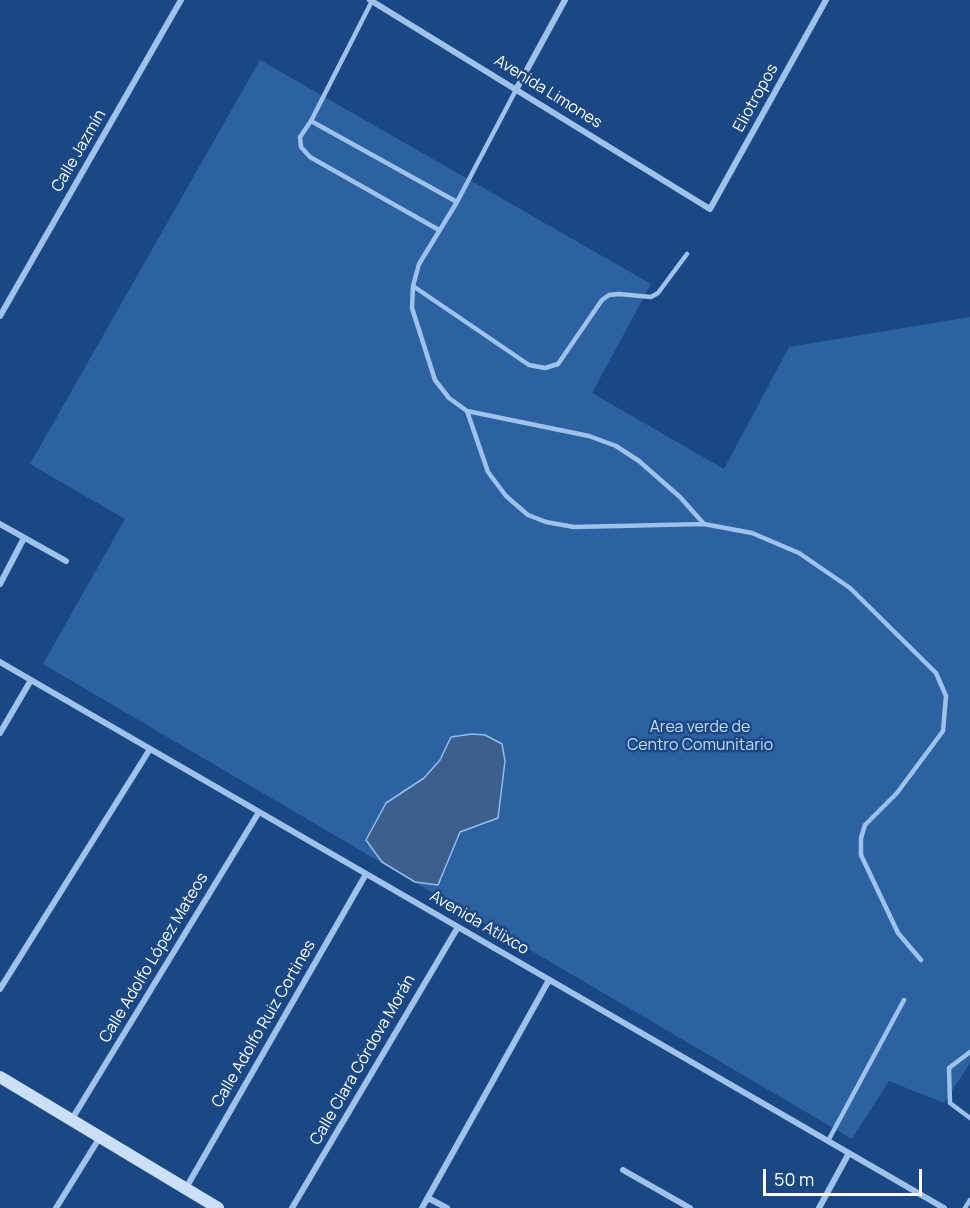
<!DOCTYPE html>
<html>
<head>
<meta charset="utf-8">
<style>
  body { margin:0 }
  #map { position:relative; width:970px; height:1208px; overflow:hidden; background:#1a4884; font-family:Manrope,sans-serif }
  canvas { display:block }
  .scale { position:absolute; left:763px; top:1169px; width:159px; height:27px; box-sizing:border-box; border:3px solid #fff; border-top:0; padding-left:8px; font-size:18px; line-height:21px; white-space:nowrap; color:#fff; -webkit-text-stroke:4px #1a4884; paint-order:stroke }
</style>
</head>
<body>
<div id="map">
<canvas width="970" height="1208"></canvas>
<div class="scale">50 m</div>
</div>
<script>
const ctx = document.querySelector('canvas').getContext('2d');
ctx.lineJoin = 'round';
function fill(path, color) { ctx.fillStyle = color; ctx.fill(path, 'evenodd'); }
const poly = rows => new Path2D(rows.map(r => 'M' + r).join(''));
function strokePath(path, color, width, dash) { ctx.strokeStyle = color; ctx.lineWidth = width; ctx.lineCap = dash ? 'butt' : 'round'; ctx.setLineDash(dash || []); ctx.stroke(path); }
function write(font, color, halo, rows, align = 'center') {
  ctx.font = font + ' Manrope,sans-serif'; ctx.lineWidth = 5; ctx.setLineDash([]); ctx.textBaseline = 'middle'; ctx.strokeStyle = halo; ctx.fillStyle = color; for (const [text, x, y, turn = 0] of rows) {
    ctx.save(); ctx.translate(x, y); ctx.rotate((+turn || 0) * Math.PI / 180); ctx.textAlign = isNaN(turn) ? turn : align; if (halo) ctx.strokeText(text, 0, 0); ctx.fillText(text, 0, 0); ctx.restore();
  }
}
const green = poly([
  [260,60,651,284,592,393,724,469,789,347,970,317,970,1063,944,1103,889,1081,852,1139,43,664,125,519,30,464]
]);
const water = poly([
  [472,734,485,735,502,744,505,761,498,818,460,832,438,885,415,882,382,862,366,840,386,803,424,778,440,760,451,737,472,734]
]);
const lane = poly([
  [372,1,311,121,457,202],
  [517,88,457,202,419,264,413,286,412,308,435,380,449,398,467,411,589,436,616,446,639,461,680,497,704,524,752,533,799,553,850,588,936,673,946,696,943,731,897,793,865,825,861,838,861,855,898,933,921,960],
  [311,121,300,137,301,147,310,157,439,230],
  [413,286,529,365,545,368,558,364,602,300,609,295,619,294,651,297,658,293,687,254],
  [467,411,488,472,506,496,528,515,546,522,574,527,704,524],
  [970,1052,949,1068,950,1103,970,1118],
  [828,1141,904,1000],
  [965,1208,970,1200]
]);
const street = poly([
  [370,0,710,209,826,0],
  [517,88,565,0],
  [0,316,181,0],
  [0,524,66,561],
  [0,584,24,538],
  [0,662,944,1208],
  [0,733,31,680],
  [0,989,150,749],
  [72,1119,259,812],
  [623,1170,690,1208],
  [186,1188,366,874],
  [428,1198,447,1208],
  [56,1208,100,1137],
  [292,1208,458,927],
  [422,1208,549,980],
  [819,1208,849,1153]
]);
const secondary = poly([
  [0,1077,218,1208]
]);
const streetNames = [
  ["Avenida Limones",548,92,32],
  ["Eliotropos",756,98,-61],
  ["Calle Jazmín",79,151,-60],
  ["Avenida Atlixco",479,923,30],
  ["Calle Adolfo López Mateos",154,958,-59],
  ["Calle Adolfo Ruiz Cortines",264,1024,-60],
  ["Calle Clara Córdova Morán",363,1060,-60]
];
const parkNames = [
  ["Area verde de",700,728],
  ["Centro Comunitario",700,746]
];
fill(green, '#2d62a2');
fill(water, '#3c5f8b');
strokePath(water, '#92bdee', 1.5);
strokePath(lane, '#9fc2eb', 4.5);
strokePath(street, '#9fc2eb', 6);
strokePath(secondary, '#cbdff8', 12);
write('16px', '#fff', '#1a4884', streetNames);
write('16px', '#c4dcf8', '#1a4884', parkNames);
</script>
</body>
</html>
